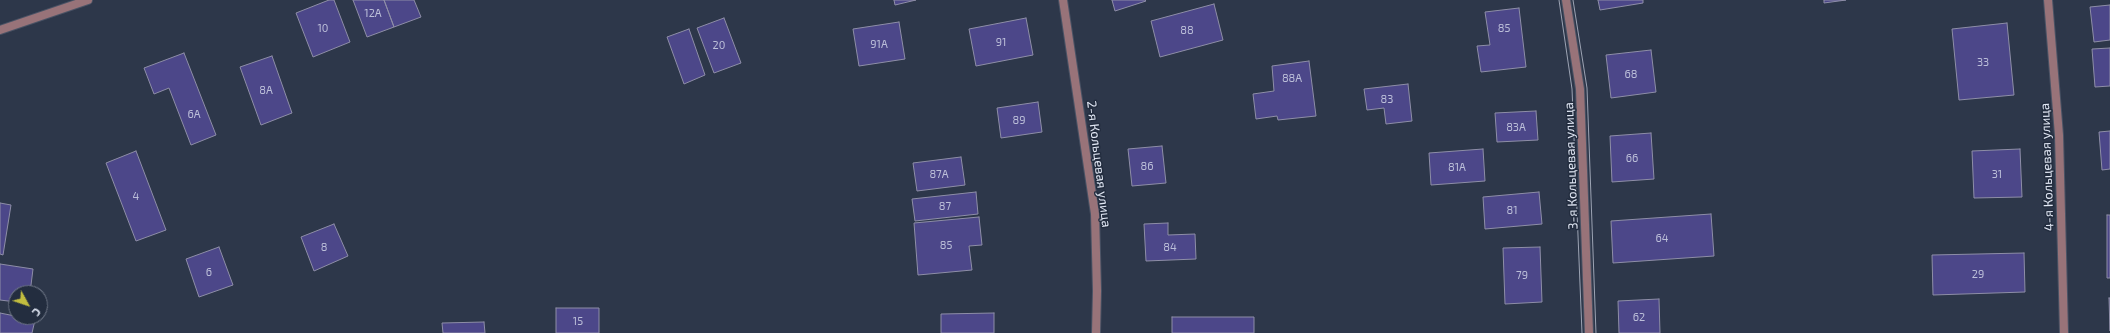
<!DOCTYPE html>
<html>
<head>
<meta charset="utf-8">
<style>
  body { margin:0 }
  #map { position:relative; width:2110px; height:333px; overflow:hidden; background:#2d374a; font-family:"Exo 2",sans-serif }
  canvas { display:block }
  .north { position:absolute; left:8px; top:285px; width:40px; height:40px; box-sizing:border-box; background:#232d3f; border:1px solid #6f7787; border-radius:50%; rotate:130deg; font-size:11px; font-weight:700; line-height:16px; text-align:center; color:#e1e7f4 }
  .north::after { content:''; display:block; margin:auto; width:14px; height:18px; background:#c2bd3f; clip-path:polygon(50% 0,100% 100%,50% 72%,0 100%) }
</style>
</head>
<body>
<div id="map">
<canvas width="2110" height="333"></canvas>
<div class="north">С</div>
</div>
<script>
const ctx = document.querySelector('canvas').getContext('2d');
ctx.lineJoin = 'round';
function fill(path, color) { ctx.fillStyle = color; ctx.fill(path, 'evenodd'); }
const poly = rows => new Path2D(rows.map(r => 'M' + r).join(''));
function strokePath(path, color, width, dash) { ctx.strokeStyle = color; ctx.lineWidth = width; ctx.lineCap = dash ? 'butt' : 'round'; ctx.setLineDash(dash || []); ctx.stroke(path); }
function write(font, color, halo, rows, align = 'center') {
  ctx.font = font + ' "Exo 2",sans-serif'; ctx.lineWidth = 3; ctx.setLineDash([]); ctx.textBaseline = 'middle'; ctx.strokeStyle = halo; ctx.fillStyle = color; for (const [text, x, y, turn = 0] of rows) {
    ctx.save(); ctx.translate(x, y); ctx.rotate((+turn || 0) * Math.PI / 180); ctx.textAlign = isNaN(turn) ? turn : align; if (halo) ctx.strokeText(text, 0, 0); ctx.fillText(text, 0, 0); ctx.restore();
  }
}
const building = poly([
  [329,0,334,0,350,42,313,57,296,13,329,0],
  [353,0,384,0,394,27,367,37,353,0],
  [384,0,414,0,421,17,394,27,384,0],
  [894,0,916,0,895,5,894,0],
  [1112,0,1145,0,1146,1,1115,11,1112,0],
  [1598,0,1643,0,1643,3,1600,10,1598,0],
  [1824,0,1846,0,1824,3,1824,0],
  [1214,4,1223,40,1160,57,1151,21,1214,4],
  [2110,5,2110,40,2094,42,2090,7,2110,5],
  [1519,8,1526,67,1481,72,1477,46,1490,45,1485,12,1519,8],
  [724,18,741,63,714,73,697,28,724,18],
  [1026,18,1033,55,976,66,969,29,1026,18],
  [899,22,905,59,859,66,853,29,899,22],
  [2007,23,2014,95,1959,100,1952,29,2007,23],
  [689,29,705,75,684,84,667,37,689,29],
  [2110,48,2110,86,2095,87,2092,49,2110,48],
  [1651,50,1656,92,1611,98,1606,55,1651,50],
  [184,53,216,135,191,145,169,88,154,94,144,68,184,53],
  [272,56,292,113,261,125,240,67,272,56],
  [1309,61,1316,116,1278,120,1277,116,1256,119,1253,94,1274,91,1272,66,1309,61],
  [1408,84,1412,121,1386,124,1384,108,1367,110,1364,89,1408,84],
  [1038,102,1042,132,1001,138,997,108,1038,102],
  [1536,111,1538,140,1497,142,1495,113,1536,111],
  [2110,131,2110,169,2102,170,2099,132,2110,131],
  [1651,133,1654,179,1612,182,1610,136,1651,133],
  [1162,146,1166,183,1132,186,1128,149,1162,146],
  [1483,149,1485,181,1431,185,1429,153,1483,149],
  [2020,149,2022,197,1974,198,1972,151,2020,149],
  [136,151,166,230,136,241,106,163,136,151],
  [961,157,965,185,917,191,913,163,961,157],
  [976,192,978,214,915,221,912,199,976,192],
  [1539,192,1542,224,1485,229,1483,197,1539,192],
  [0,203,11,205,3,255,0,254,0,203],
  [1711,214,1714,256,1613,263,1611,221,1711,214],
  [2107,215,2110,215,2110,278,2107,278,2107,215],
  [979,217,982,245,969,246,972,270,918,275,914,223,979,217],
  [1168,223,1168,235,1195,234,1196,259,1146,261,1144,224,1168,223],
  [334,224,348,256,314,271,301,237,334,224],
  [219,247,233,285,199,297,186,259,219,247],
  [1540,247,1542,302,1505,304,1503,248,1540,247],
  [2024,253,2025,292,1933,295,1932,255,2024,253],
  [0,264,33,269,30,293,16,293,16,302,0,300,0,264],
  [2109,298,2110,298,2110,331,2109,298],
  [1659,299,1660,333,1619,333,1618,301,1659,299],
  [556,308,599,308,599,333,556,333,556,308],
  [0,313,35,320,32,333,0,333,0,313],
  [994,313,994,333,941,333,941,314,994,313],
  [1172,317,1254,317,1254,333,1172,333,1172,317],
  [484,322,485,333,443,333,442,323,484,322]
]);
const street = poly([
  [1063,0,1095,214,1097,291,1096,333],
  [1566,0,1580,89,1589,333],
  [2048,0,2059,135,2064,333],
  [0,30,88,0]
]);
const tram = poly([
  [1559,0,1572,89,1582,333],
  [1573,0,1587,88,1596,333]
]);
const numberNames = [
  ["12А",373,13],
  ["10",323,28],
  ["85",1504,28],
  ["88",1187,30],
  ["91",1001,42],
  ["91А",879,44],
  ["20",719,45],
  ["33",1983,62],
  ["68",1631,74],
  ["88А",1292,78],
  ["8А",266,90],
  ["83",1387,99],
  ["6А",194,114],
  ["89",1019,120],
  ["83А",1516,127],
  ["66",1632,158],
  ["86",1147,166],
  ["81А",1457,167],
  ["87А",939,174],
  ["31",1997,174],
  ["4",136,196],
  ["87",945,206],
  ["81",1512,210],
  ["64",1662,238],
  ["85",946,245],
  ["8",324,247],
  ["84",1170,247],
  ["6",209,272],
  ["29",1978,274],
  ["79",1522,275],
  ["62",1639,317],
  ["15",578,321]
];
const streetNames = [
  ["2-я Кольцевая улица",1099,164,83],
  ["3-я Кольцевая улица",1571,166,-92],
  ["4-я Кольцевая улица",2047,167,-92]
];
fill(building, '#4c4789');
strokePath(building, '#8e8ea7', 1);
strokePath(street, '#4a5365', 10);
strokePath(street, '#987379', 8);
strokePath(tram, '#9da4b4', 1);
write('11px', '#bcbfd9', null, numberNames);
write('13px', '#e1e7f4', '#232d3f', streetNames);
</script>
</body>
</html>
